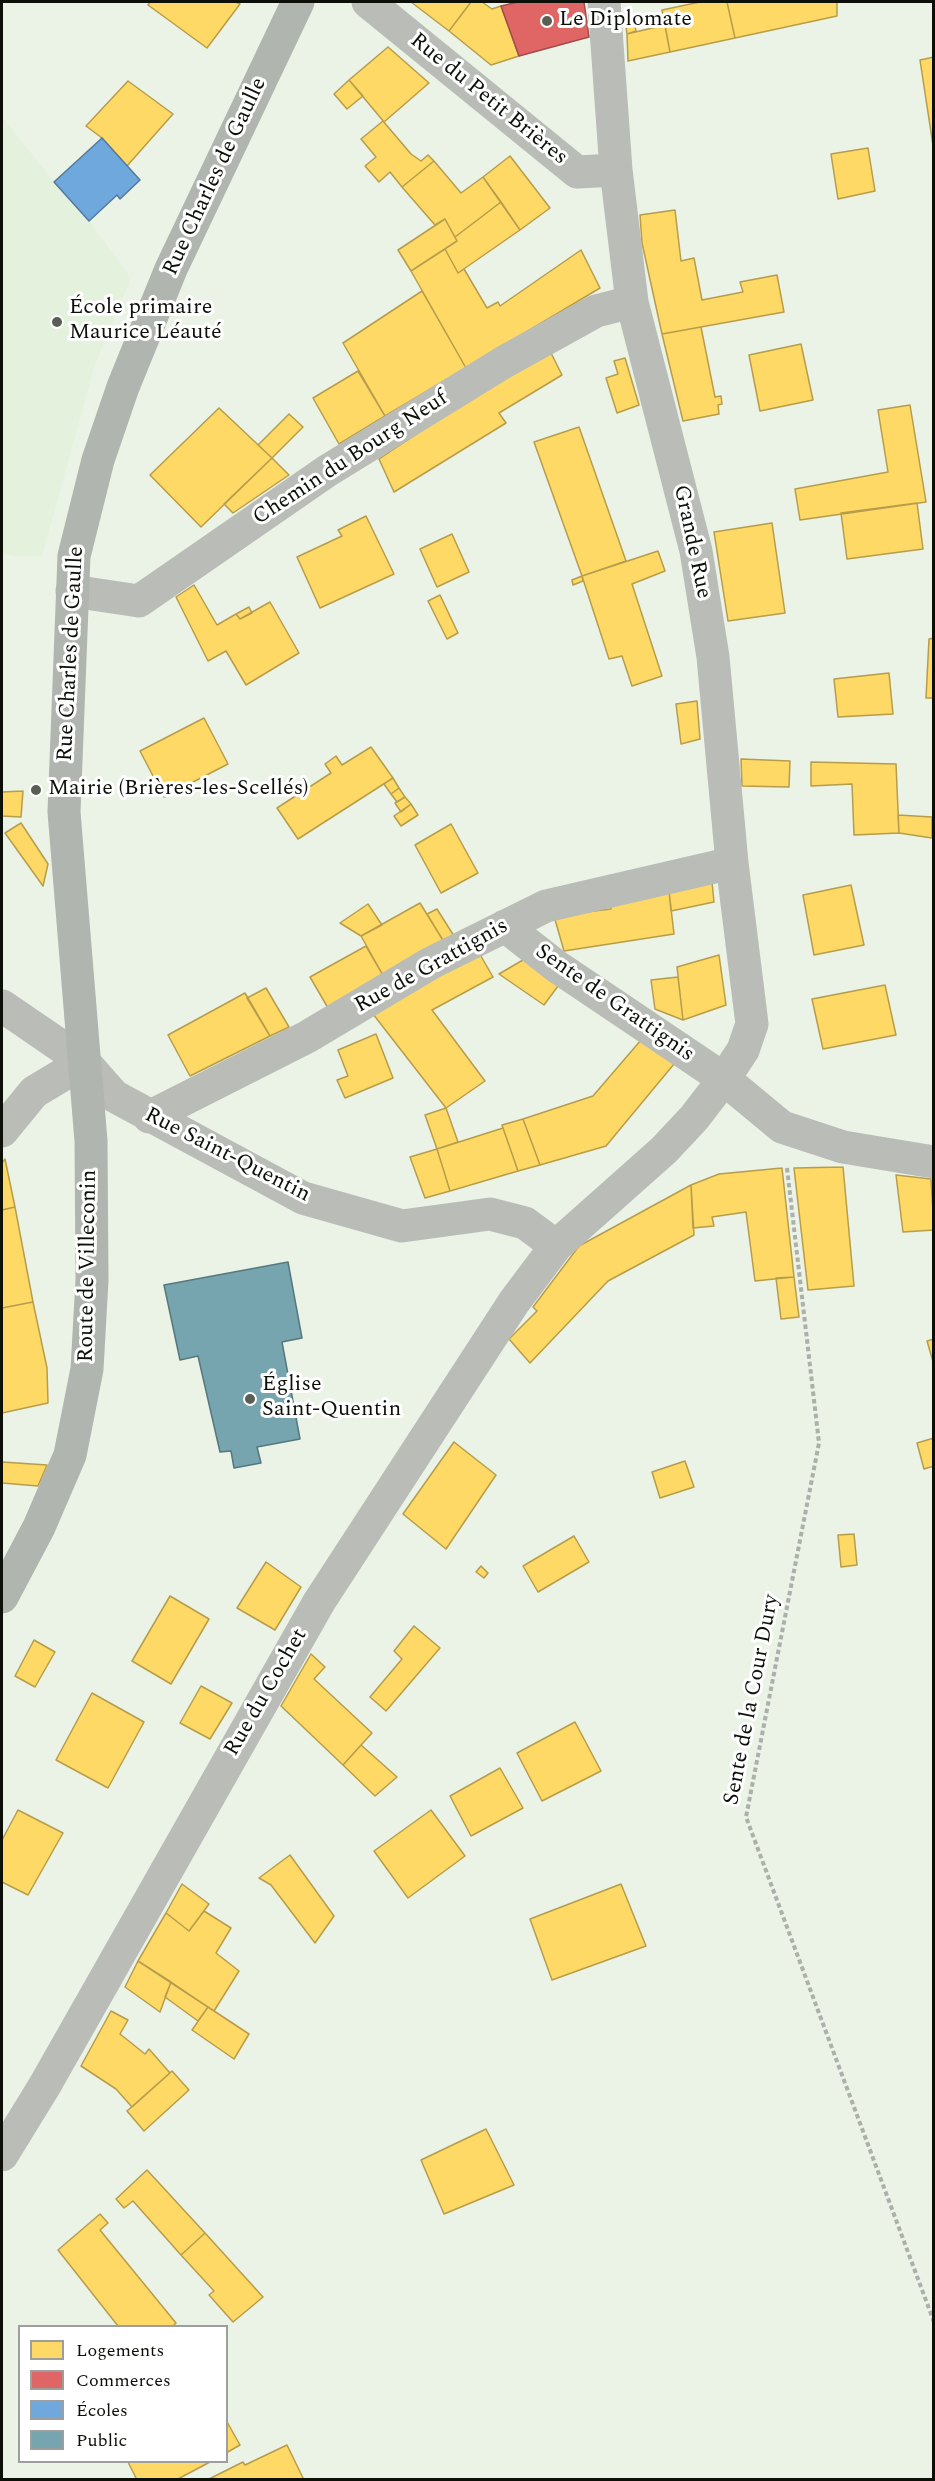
<!DOCTYPE html>
<html>
<head>
<meta charset="utf-8">
<style>
  body { margin:0 }
  #map { position:relative; width:935px; height:2481px; overflow:hidden; background:#ebf2e6; font-family:Spectral,serif }
  canvas { display:block }
  .frame { position:absolute; inset:0; border:3px solid #0c1009; pointer-events:none }
  .legend { position:absolute; left:18px; top:2325px; width:210px; height:138px; box-sizing:border-box; background:#fff; border:2px solid #9e9f9d; margin:0; padding:8px 10px; list-style:none; font-size:18px; color:#0c1009 }
  .legend li { display:flex; align-items:center; gap:12px; height:30px }
  .legend b { width:30px; border:2px solid #9e9f9d }
</style>
</head>
<body>
<div id="map">
<canvas width="935" height="2481"></canvas>
<div class="frame"></div>
<ul class="legend">
<li><b style="height:16px;background:#ffd966"></b>Logements</li>
<li><b style="height:16px;background:#e06666"></b>Commerces</li>
<li><b style="height:16px;background:#6fa8dc"></b>Écoles</li>
<li><b style="height:16px;background:#76a5af"></b>Public</li>
</ul>
</div>
<script>
const ctx = document.querySelector('canvas').getContext('2d');
ctx.lineJoin = 'round';
function fill(path, color) { ctx.fillStyle = color; ctx.fill(path, 'evenodd'); }
const poly = rows => new Path2D(rows.map(r => 'M' + r).join(''));
function strokePath(path, color, width, dash) { ctx.strokeStyle = color; ctx.lineWidth = width; ctx.lineCap = dash ? 'butt' : 'round'; ctx.setLineDash(dash || []); ctx.stroke(path); }
function write(font, color, halo, rows, align = 'center') {
  ctx.font = font + ' Spectral,serif'; ctx.lineWidth = 6; ctx.setLineDash([]); ctx.textBaseline = 'middle'; ctx.strokeStyle = halo; ctx.fillStyle = color; for (const [text, x, y, turn = 0] of rows) {
    ctx.save(); ctx.translate(x, y); ctx.rotate((+turn || 0) * Math.PI / 180); ctx.textAlign = isNaN(turn) ? turn : align; if (halo) ctx.strokeText(text, 0, 0); ctx.fillText(text, 0, 0); ctx.restore();
  }
}
const built = poly([
  [2,117,54,182,89,221,131,278,94,367,42,556,14,556,2,553]
]);
const homes = poly([
  [150,2,236,2,240,4,207,48,148,5,150,2],
  [411,2,471,2,449,31,411,2],
  [471,2,482,2,492,9,501,6,519,56,491,65,449,31,471,2],
  [700,2,727,2,735,38,670,52,662,10,700,2],
  [727,2,837,2,837,16,735,38,727,2],
  [634,18,636,31,627,34,625,20,634,18],
  [665,25,670,52,628,61,627,34,665,25],
  [388,47,429,83,384,122,349,80,388,47],
  [934,57,934,152,920,60,934,57],
  [349,80,363,96,347,109,334,94,349,80],
  [128,81,173,114,127,166,102,138,86,126,128,81],
  [383,121,411,154,421,161,428,155,434,161,402,187,390,172,379,182,365,166,376,157,361,139,383,121],
  [868,148,875,191,838,199,831,154,868,148],
  [510,156,550,208,520,230,483,177,510,156],
  [434,161,461,193,483,177,501,202,455,237,445,219,435,225,402,187,434,161],
  [501,202,520,230,458,273,445,249,457,241,455,237,501,202],
  [675,210,681,261,694,258,702,300,743,292,740,282,777,275,784,312,662,334,642,243,640,215,675,210],
  [445,219,457,241,411,271,398,250,445,219],
  [445,249,458,273,464,269,487,308,498,302,500,306,581,250,600,288,466,368,411,271,445,249],
  [422,291,466,368,385,416,343,343,422,291],
  [701,327,715,397,721,396,722,404,718,405,719,414,683,421,662,334,701,327],
  [801,344,813,400,760,411,749,355,801,344],
  [550,351,562,375,499,413,506,423,394,492,379,459,519,366,550,351],
  [625,358,639,405,617,413,606,378,618,374,614,361,625,358],
  [358,371,385,416,339,444,313,398,358,371],
  [910,405,926,502,800,520,795,489,888,472,878,410,910,405],
  [219,408,272,458,201,527,150,475,219,408],
  [289,414,303,427,272,458,258,445,289,414],
  [579,427,626,561,582,576,534,442,579,427],
  [272,458,289,475,233,513,224,504,272,458],
  [917,503,923,549,847,559,841,513,917,503],
  [366,516,394,574,320,608,297,557,342,536,338,530,366,516],
  [772,523,785,613,728,621,714,532,772,523],
  [452,534,469,572,437,587,420,549,452,534],
  [658,551,665,571,632,584,662,676,632,686,622,656,609,659,582,576,658,551],
  [582,576,583,581,573,585,572,580,582,576],
  [194,585,217,625,236,614,240,619,270,602,299,653,246,685,226,651,208,661,176,597,194,585],
  [440,595,458,633,447,639,428,601,440,595],
  [249,607,252,613,240,619,236,614,249,607],
  [934,638,934,698,926,698,929,639,934,638],
  [889,673,893,714,838,717,834,679,889,673],
  [697,701,700,739,681,744,676,704,697,701],
  [204,718,228,764,164,797,140,751,204,718],
  [371,747,393,778,298,839,277,808,331,773,325,764,336,756,342,765,371,747],
  [741,759,790,761,789,787,742,786,741,759],
  [811,762,896,764,899,833,854,835,852,784,811,786,811,762],
  [393,778,399,788,391,794,384,784,393,778],
  [399,788,405,797,397,802,391,794,399,788],
  [23,791,21,817,2,816,2,792,23,791],
  [405,797,411,804,401,812,395,803,405,797],
  [411,804,418,815,401,826,394,816,411,804],
  [898,815,932,817,932,838,899,833,898,815],
  [21,823,48,864,43,886,5,833,21,823],
  [451,824,478,873,441,893,415,845,451,824],
  [712,882,714,902,671,911,669,891,712,882],
  [851,885,864,945,814,955,803,895,851,885],
  [669,891,674,934,564,951,554,916,611,909,609,902,669,891],
  [420,903,444,942,384,977,361,936,420,903],
  [368,904,382,925,361,936,340,923,368,904],
  [437,909,454,936,444,942,427,914,437,909],
  [366,946,384,977,328,1008,310,977,366,946],
  [478,951,493,977,432,1010,485,1081,446,1108,373,1014,478,951],
  [719,955,726,1005,683,1020,677,967,719,955],
  [528,957,561,982,544,1005,499,974,528,957],
  [678,977,683,1020,655,1009,651,980,678,977],
  [885,985,896,1035,823,1049,812,999,885,985],
  [266,988,289,1027,270,1036,247,998,266,988],
  [245,993,270,1036,190,1076,168,1035,245,993],
  [376,1034,393,1078,345,1098,337,1080,348,1076,338,1050,376,1034],
  [641,1040,674,1064,606,1146,540,1165,523,1119,593,1096,641,1040],
  [446,1108,458,1142,437,1149,425,1115,446,1108],
  [523,1119,540,1165,518,1171,502,1125,523,1119],
  [503,1128,518,1171,450,1191,437,1149,503,1128],
  [437,1149,450,1191,425,1198,410,1157,437,1149],
  [5,1159,15,1207,2,1210,2,1163,5,1159],
  [843,1167,854,1286,808,1290,794,1168,843,1167],
  [782,1168,794,1277,755,1281,746,1212,712,1217,714,1226,693,1228,691,1185,719,1174,782,1168],
  [896,1175,931,1179,934,1230,903,1232,896,1175],
  [691,1185,694,1235,608,1281,530,1363,509,1339,537,1311,533,1307,579,1246,691,1185],
  [15,1207,33,1302,2,1308,2,1210,15,1207],
  [794,1277,799,1317,781,1319,776,1278,794,1277],
  [33,1302,47,1368,48,1403,2,1413,2,1308,33,1302],
  [934,1339,934,1365,927,1341,934,1339],
  [934,1438,934,1466,924,1469,917,1443,934,1438],
  [454,1442,496,1475,446,1549,403,1514,454,1442],
  [685,1461,694,1487,660,1498,652,1472,685,1461],
  [2,1462,47,1465,38,1486,2,1483,2,1462],
  [854,1534,857,1565,841,1567,838,1535,854,1534],
  [574,1536,589,1562,538,1592,523,1566,574,1536],
  [266,1562,301,1587,275,1630,237,1608,266,1562],
  [481,1566,488,1573,484,1578,476,1572,481,1566],
  [170,1596,209,1619,171,1684,132,1661,170,1596],
  [414,1626,440,1648,386,1711,370,1697,402,1659,394,1651,414,1626],
  [34,1640,55,1652,35,1687,15,1676,34,1640],
  [311,1654,325,1667,314,1679,372,1733,343,1765,281,1706,311,1654],
  [201,1686,232,1703,210,1739,180,1723,201,1686],
  [92,1693,144,1722,108,1788,56,1760,92,1693],
  [575,1722,601,1771,542,1801,517,1753,575,1722],
  [361,1745,397,1777,375,1796,343,1765,361,1745],
  [500,1768,523,1808,471,1836,450,1796,500,1768],
  [18,1810,63,1833,28,1895,2,1882,2,1840,18,1810],
  [431,1810,465,1856,408,1898,374,1851,431,1810],
  [290,1855,334,1916,315,1943,271,1885,259,1878,290,1855],
  [182,1884,209,1904,189,1931,166,1913,182,1884],
  [621,1884,646,1946,552,1980,530,1919,621,1884],
  [204,1911,231,1928,216,1953,239,1971,214,2011,138,1961,166,1913,189,1931,204,1911],
  [138,1961,171,1982,160,2012,125,1987,138,1961],
  [171,1982,208,2007,198,2021,165,1997,171,1982],
  [208,2007,249,2034,234,2059,192,2030,208,2007],
  [111,2011,128,2020,120,2034,145,2054,149,2049,170,2073,132,2107,116,2089,81,2066,111,2011],
  [172,2071,189,2090,144,2131,127,2111,172,2071],
  [486,2129,514,2185,444,2214,421,2160,486,2129],
  [147,2170,205,2233,181,2255,133,2201,124,2208,116,2199,147,2170],
  [100,2214,108,2223,100,2230,176,2323,173,2326,118,2326,58,2250,100,2214],
  [205,2233,263,2297,233,2322,209,2295,214,2291,181,2255,205,2233],
  [226,2420,240,2445,226,2453,226,2420],
  [287,2445,304,2480,207,2480,243,2462,245,2465,287,2445],
  [128,2462,210,2462,176,2480,137,2480,128,2462]
]);
const shops = poly([
  [518,2,584,2,589,37,519,56,501,6,518,2]
]);
const schools = poly([
  [102,138,140,180,120,199,117,195,89,221,54,182,102,138]
]);
const public = poly([
  [288,1262,302,1338,282,1342,300,1439,257,1447,261,1463,234,1468,231,1451,220,1452,198,1356,180,1360,164,1285,288,1262]
]);
const path = poly([
  [787,1168,819,1443,746,1817,934,2322]
]);
const minor = poly([
  [368,2,577,172,616,170],
  [72,591,139,601,327,471,504,362,596,311,632,302],
  [505,926,556,966,724,1079,782,1127,843,1147,934,1162],
  [2,1006,84,1062,114,1096,303,1198,402,1226,490,1214,525,1223,556,1246],
  [149,1117,307,1037,431,963,546,906,732,863],
  [2,1131,34,1092,84,1062],
  [2,2155,45,2085,319,1602,514,1302,556,1246,664,1150,694,1118,724,1079,743,1050,752,1024,732,863,713,657,696,551,632,302,616,170,604,2]
]);
const major = poly([
  [2,1597,39,1527,70,1455,87,1369,92,1280,91,1141,64,812,74,556,98,460,123,387,171,269,298,2]
]);
const markers = [
  [547,21,6,"#5a5f56"],
  [57,322,6,"#5a5f56"],
  [36,790,6,"#5a5f56"],
  [250,1399,6,"#5a5f56"]
];
const poiNames = [
  ["Le Diplomate",559,21],
  ["École primaire",69,309],
  ["Maurice Léauté",69,334],
  ["Mairie (Brières-les-Scellés)",48,790],
  ["Église",262,1386],
  ["Saint-Quentin",262,1411]
];
const streetNames = [
  ["Rue du Petit Brières",488,100,39],
  ["Rue Charles de Gaulle",216,177,-65],
  ["Chemin du Bourg Neuf",351,459,-33],
  ["Grande Rue",691,542,78],
  ["Rue Charles de Gaulle",72,654,-87],
  ["Rue de Grattignis",432,967,-29],
  ["Sente de Grattignis",614,1004,35],
  ["Rue Saint-Quentin",227,1156,27],
  ["Route de Villeconin",89,1266,-89],
  ["Rue du Cochet",267,1693,-60],
  ["Sente de la Cour Dury",753,1700,-79]
];
fill(built, '#e4f1dc');
fill(homes, '#ffd966');
strokePath(homes, '#b69d4a', 1.5);
fill(shops, '#e06666');
strokePath(shops, '#a04c4a', 1.5);
fill(schools, '#6fa8dc');
strokePath(schools, '#517a9d', 1.5);
fill(public, '#76a5af');
strokePath(public, '#56787d', 1.5);
strokePath(path, '#acafaa', 4, [4.5, 3]);
strokePath(minor, '#b9bcb7', 33);
strokePath(major, '#b1b5af', 33);
for (const [x, y, r, color] of markers) { const dot = new Path2D(); dot.arc(x, y, r, 0, 2 * Math.PI); ctx.fillStyle = color; ctx.fill(dot); strokePath(dot, '#fff', 2); }
write('22px', '#0c1009', '#fff', poiNames, 'left');
write('22px', '#0c1009', '#fff', streetNames);
</script>
</body>
</html>
